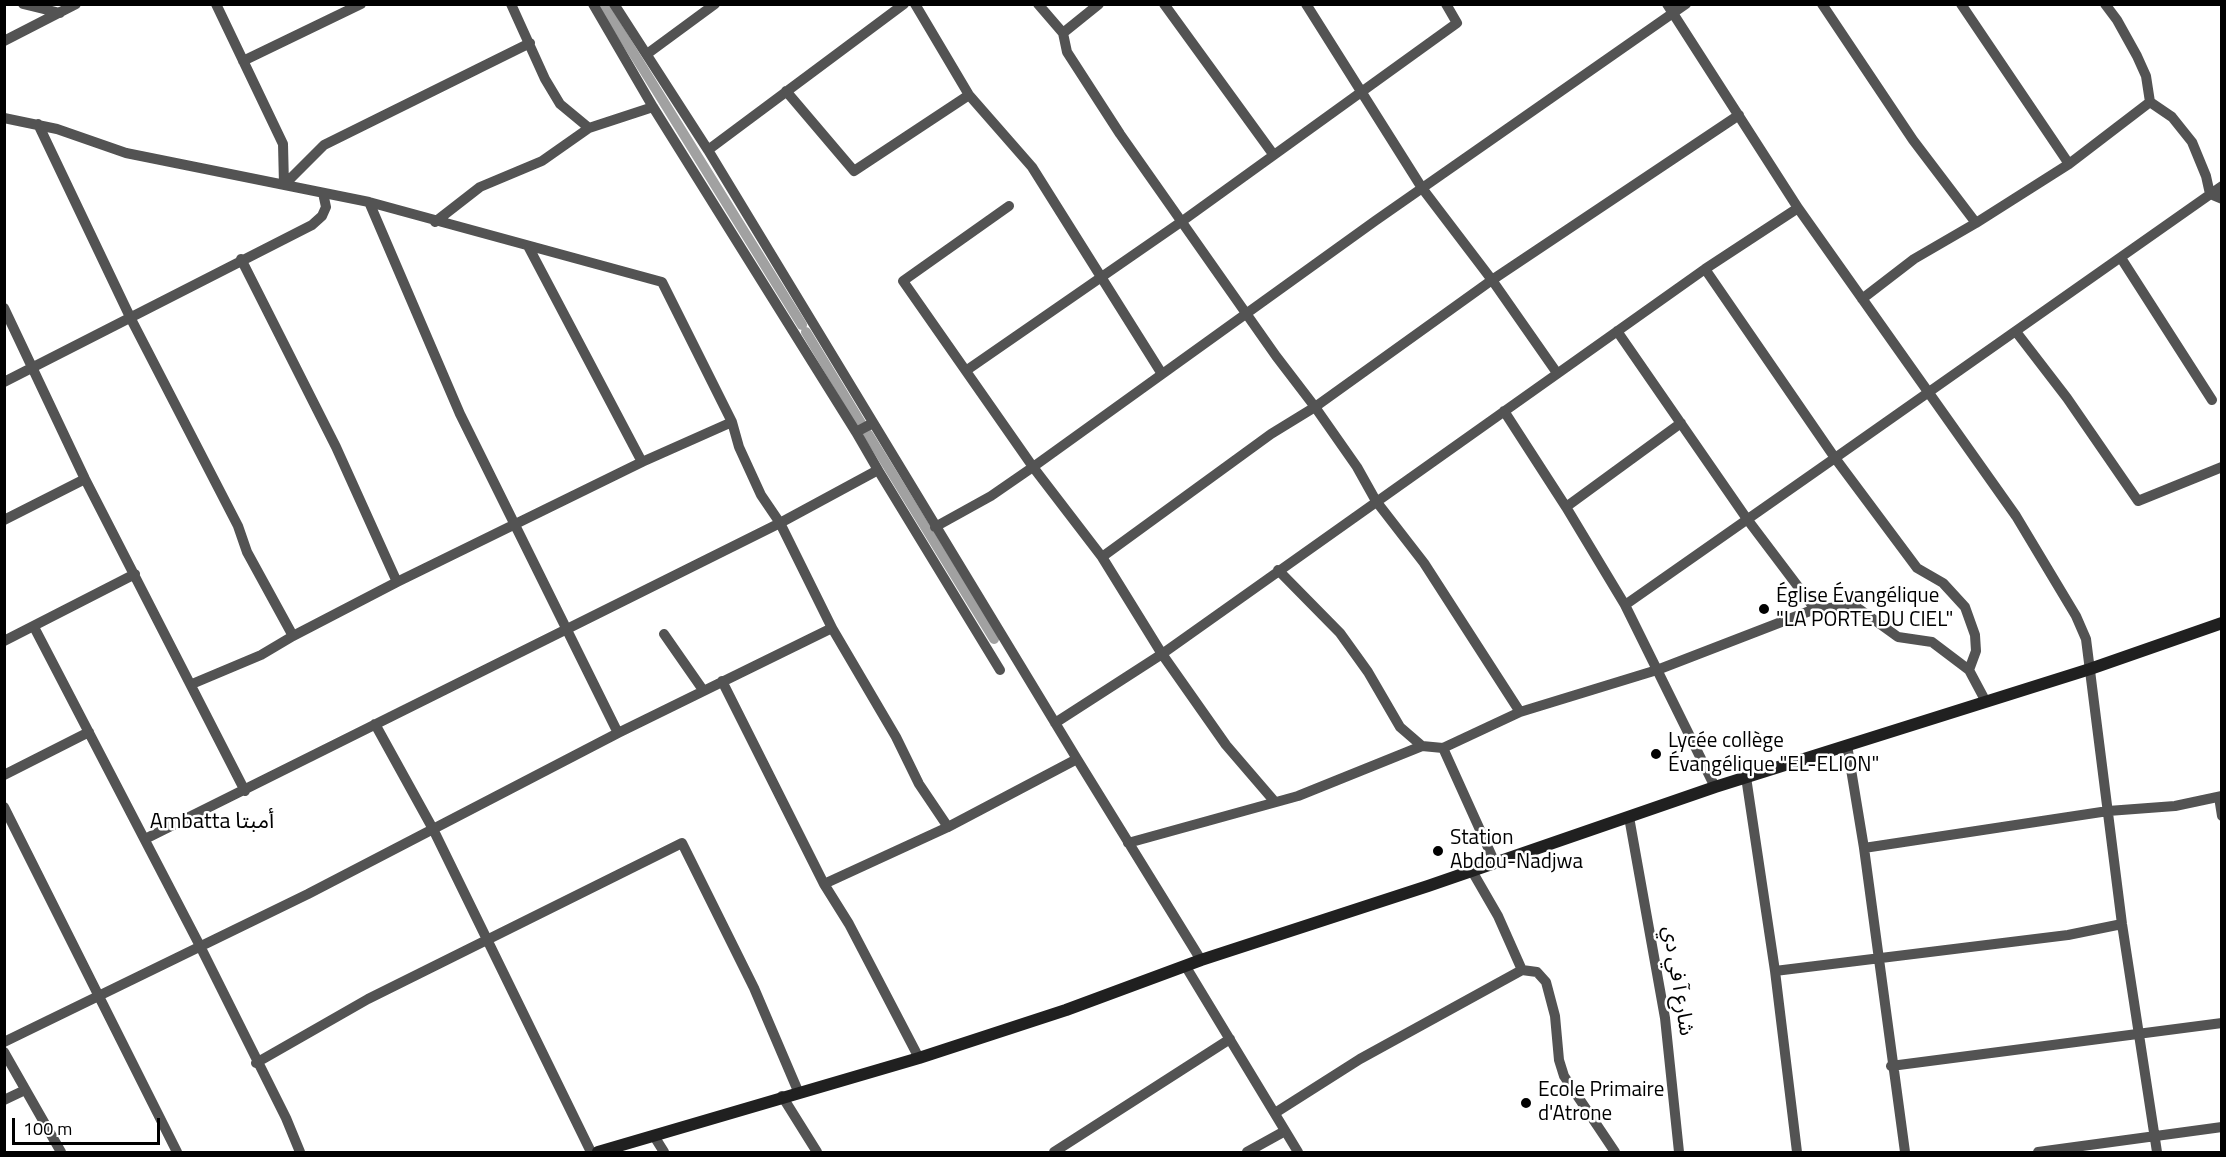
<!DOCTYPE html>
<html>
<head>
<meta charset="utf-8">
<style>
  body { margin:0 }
  #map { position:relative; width:2226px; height:1157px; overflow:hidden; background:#fff; font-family:"Titillium Web",sans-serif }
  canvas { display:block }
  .frame { position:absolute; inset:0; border:6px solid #000; pointer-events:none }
  .scale { position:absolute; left:12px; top:1118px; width:148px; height:27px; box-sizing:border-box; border:3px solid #000; border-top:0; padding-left:8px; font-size:18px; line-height:21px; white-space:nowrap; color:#000; -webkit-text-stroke:4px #fff; paint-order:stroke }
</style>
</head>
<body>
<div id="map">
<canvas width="2226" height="1157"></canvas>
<div class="frame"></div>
<div class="scale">100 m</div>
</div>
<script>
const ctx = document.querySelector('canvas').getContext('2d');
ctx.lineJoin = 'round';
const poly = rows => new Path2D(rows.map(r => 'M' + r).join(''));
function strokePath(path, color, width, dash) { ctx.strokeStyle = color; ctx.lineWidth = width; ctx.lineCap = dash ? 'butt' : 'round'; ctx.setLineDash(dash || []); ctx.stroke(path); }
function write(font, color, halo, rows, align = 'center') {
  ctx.font = font + ' "Titillium Web","Noto Sans Arabic",sans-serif'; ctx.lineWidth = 5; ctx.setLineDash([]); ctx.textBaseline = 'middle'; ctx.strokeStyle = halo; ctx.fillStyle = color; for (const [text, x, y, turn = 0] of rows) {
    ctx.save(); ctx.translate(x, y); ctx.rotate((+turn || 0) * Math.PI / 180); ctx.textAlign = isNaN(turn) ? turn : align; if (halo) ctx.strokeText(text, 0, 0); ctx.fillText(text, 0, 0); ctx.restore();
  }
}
const canal = poly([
  [603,4,802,325],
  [806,332,861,423],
  [868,434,994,639]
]);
const street = poly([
  [23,4,60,13],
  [216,4,283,144,284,185],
  [511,4,545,79,560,104,589,128],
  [593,4,653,107,856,432,873,423],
  [614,4,708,150,1077,759,1201,960],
  [915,4,969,95,1032,167,1162,374],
  [1038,4,1063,33,1067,52,1120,134,1276,356,1315,407,1357,467,1376,501,1424,563,1520,712],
  [1164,4,1273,154],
  [1306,4,1422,188,1492,280,1557,373],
  [1667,4,1798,208],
  [1822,4,1913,140,1976,223,2069,164,2150,102,2146,76,2137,56,2117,20,2105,4],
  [1961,4,2069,164],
  [1063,33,1099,4],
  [4,41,76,4],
  [647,54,715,4],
  [243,61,361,4],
  [786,91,854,171,969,95],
  [2150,102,2172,117,2192,142,2206,176,2210,194,2222,199],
  [4,118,57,129,126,153,369,202,662,282,732,422,739,447,761,495,780,523,832,628,896,737,919,784,948,827],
  [38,124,131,319,238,526,247,552,293,636],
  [708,150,904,4],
  [284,185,324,145,530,43],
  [369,202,460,414,618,733],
  [1009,206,903,281,1033,467,1102,557,1162,654,1226,745,1275,802],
  [435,222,480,187,542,161,589,128,653,107],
  [528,246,642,462],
  [2121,258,2212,400],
  [241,259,336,447,397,582],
  [1705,269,1835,458,2222,186],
  [1862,299,1914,259,1976,223],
  [4,308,85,479,245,791],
  [1617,331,1747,519,1815,609,1855,606,1898,637,1932,642,1969,670],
  [2017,333,2067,398,2138,501,2222,467],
  [967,370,1181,222,1457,23,1446,4],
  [4,382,312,225,322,216,326,207,323,193],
  [1504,411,1566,507,1625,605,1715,787],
  [878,470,1000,670],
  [1566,507,1681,423],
  [4,520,85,479],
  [935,527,991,496,1033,467,1375,221,1686,4],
  [1102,557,1271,434,1315,407,1492,280,1739,115],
  [1278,570,1340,633,1368,672,1400,727,1422,746],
  [1625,605,1835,458,1917,568,1943,583,1965,607,1975,635,1976,651,1969,670,1985,700],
  [34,627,200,946,286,1118,300,1152],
  [664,634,703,690],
  [4,641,135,574],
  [722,681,824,884,849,924,919,1058],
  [192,684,261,655,293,636,397,582,642,462,732,422],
  [1055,723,1162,654,1705,269,1798,208,2016,516,2076,616,2086,639,2122,924,2157,1152],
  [375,724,433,829,591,1152],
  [1847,745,1864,848,1905,1152],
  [1443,748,1495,863],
  [4,775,89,732],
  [1746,777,1775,971,1797,1152],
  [2219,797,2222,816],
  [4,807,177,1152],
  [1629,817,1665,1018,1679,1152],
  [145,839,780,523,878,470,856,432],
  [1128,843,1298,796,1422,746,1443,748,1520,712,1657,670,1815,609],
  [1864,848,2108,811,2175,806,2222,796],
  [1472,871,1498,916,1522,970],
  [824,884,948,827,1077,759],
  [1186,967,1298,1152],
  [1775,971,2068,935,2122,924],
  [4,1042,308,894,618,733,832,628],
  [4,1052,61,1152],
  [256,1063,368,999,682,843,754,988,798,1091],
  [1891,1066,2222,1023],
  [782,1096,817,1152],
  [4,1100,25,1090],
  [1275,1113,1360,1059,1522,970,1537,972,1546,982,1555,1016,1559,1060,1564,1076,1615,1152],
  [654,1136,664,1152],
  [1054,1152,1230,1039],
  [1247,1152,1285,1131],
  [2038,1152,2222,1127]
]);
const secondary = poly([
  [598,1152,919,1058,1066,1010,1201,960,1428,886,1715,787,2090,669,2222,623]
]);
const markers = [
  [1764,609,6,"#000"],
  [1656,754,6,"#000"],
  [1438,851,6,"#000"],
  [1526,1103,6,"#000"]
];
const poiNames = [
  ["Église Évangélique",1776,597],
  ["\"LA PORTE DU CIEL\"",1776,621],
  ["Lycée collège",1668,742],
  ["Évangélique \"EL-ELION\"",1668,766],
  ["Station",1450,839],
  ["Abdou-Nadjwa",1450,863],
  ["Ecole Primaire",1538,1091],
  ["d'Atrone",1538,1115]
];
const streetNames = [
  ["شارع آ في دي",1677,981,81]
];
const neighbourhoodNames = [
  ["Ambatta أمبتا",212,823]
];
strokePath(canal, '#a1a1a1', 10);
strokePath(street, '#535353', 10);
strokePath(secondary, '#202020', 12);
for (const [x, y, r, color] of markers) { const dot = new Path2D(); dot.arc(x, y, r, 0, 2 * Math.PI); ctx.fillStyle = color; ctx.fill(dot); strokePath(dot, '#fff', 2); }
write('21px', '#000', '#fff', poiNames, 'left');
write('21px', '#000', '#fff', streetNames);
write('22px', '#000', '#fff', neighbourhoodNames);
</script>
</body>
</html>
